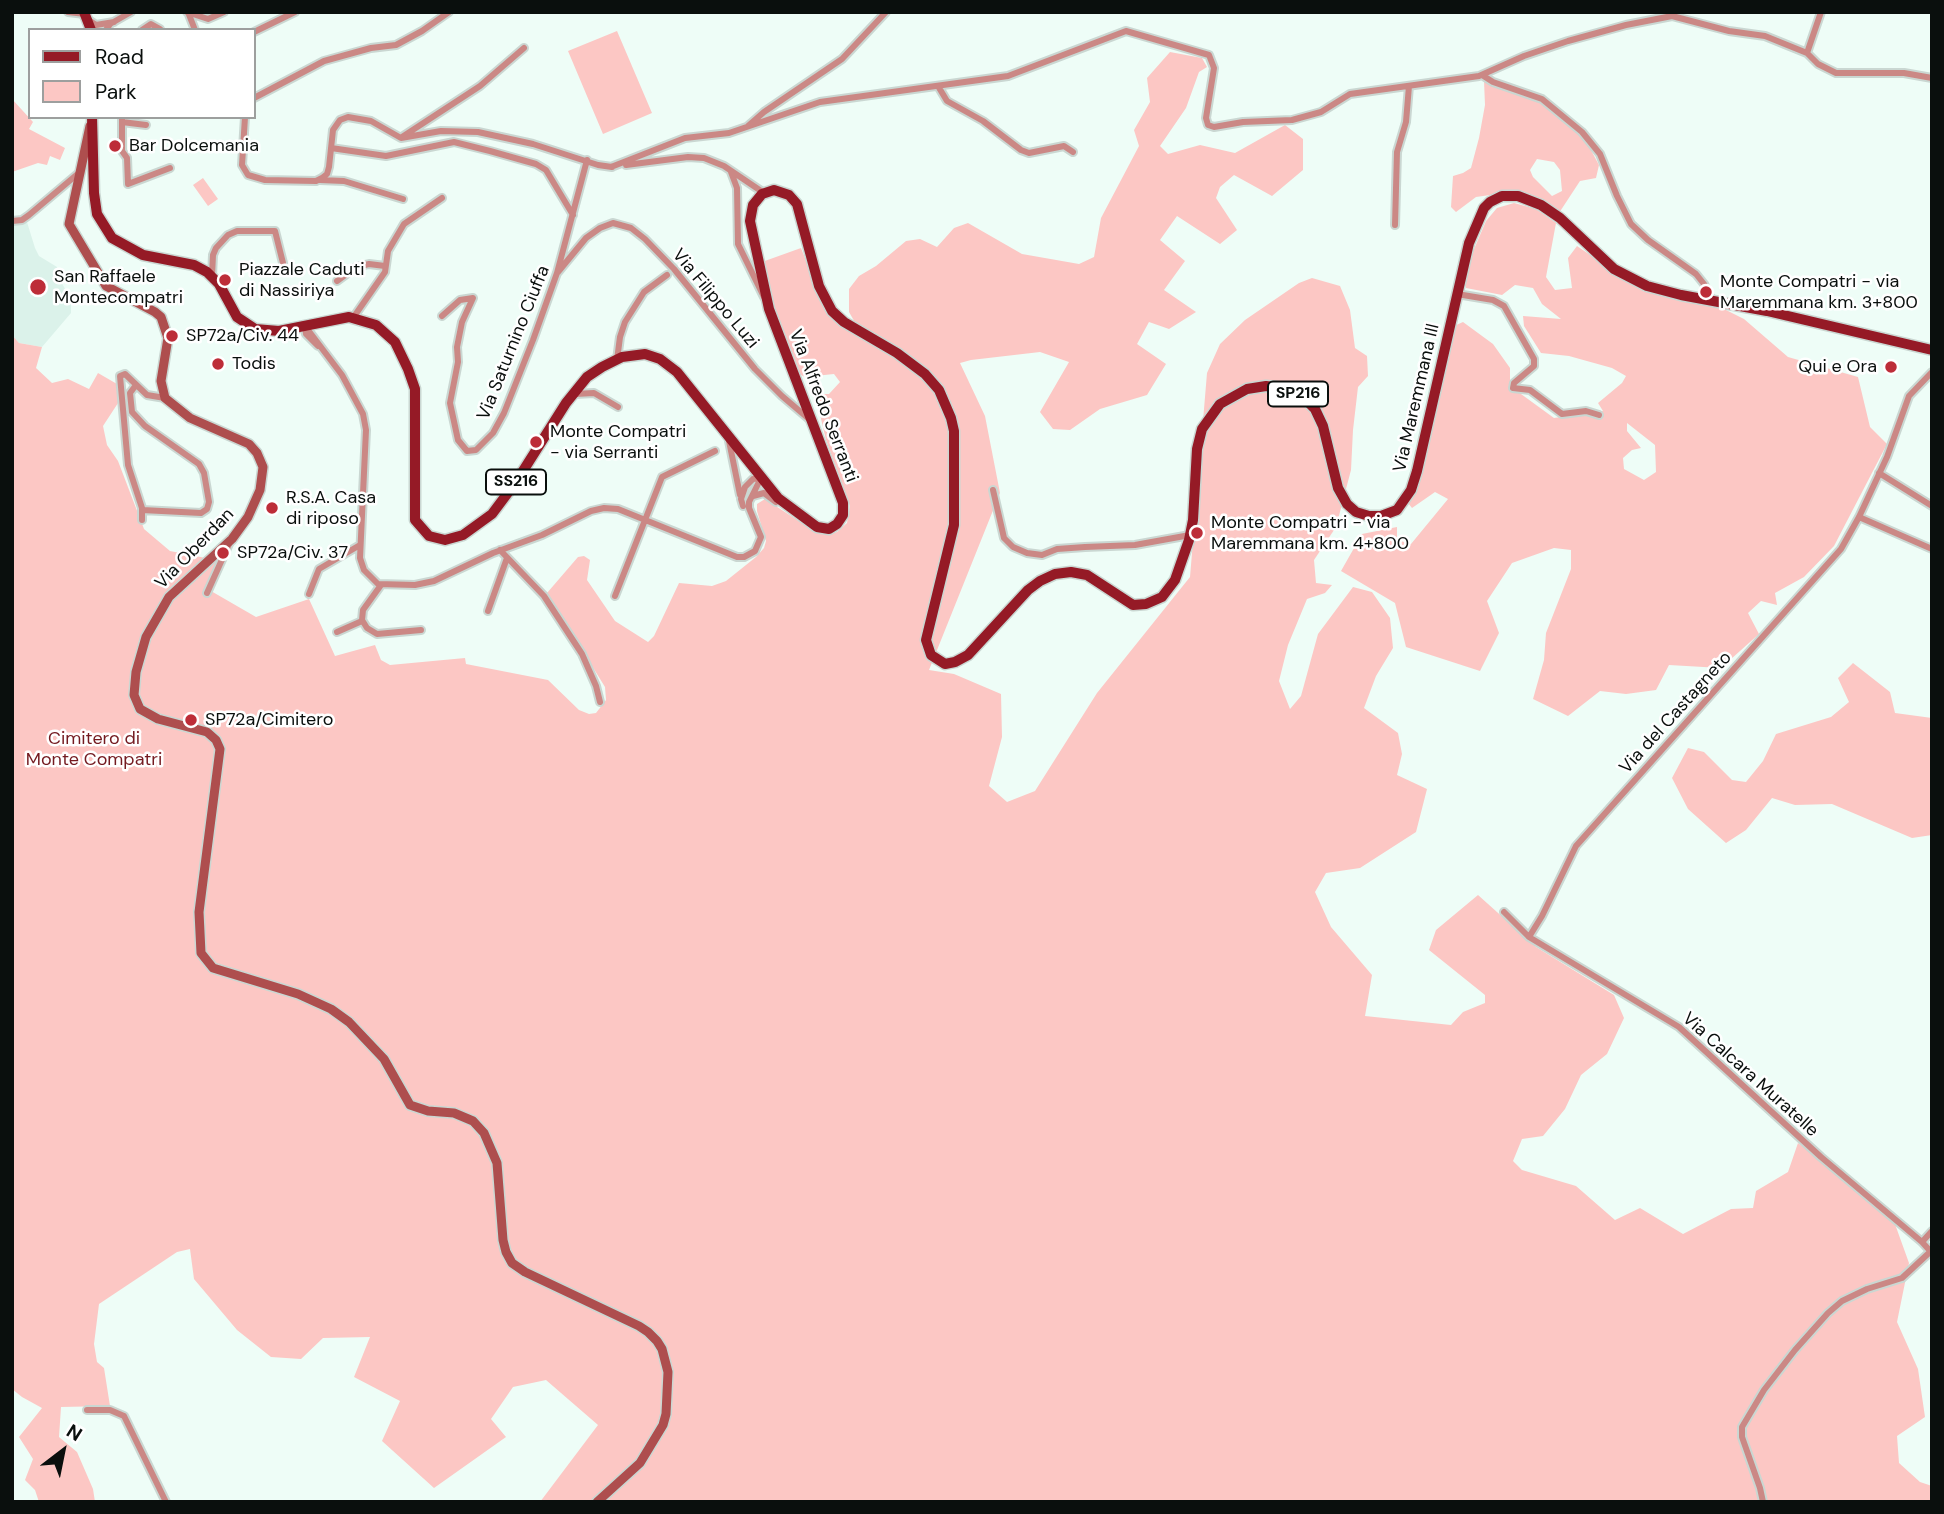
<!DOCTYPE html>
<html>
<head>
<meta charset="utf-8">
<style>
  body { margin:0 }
  #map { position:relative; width:1944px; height:1514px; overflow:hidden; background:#eefdf7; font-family:"DM Sans",sans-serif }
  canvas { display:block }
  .frame { position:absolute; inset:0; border:14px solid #0a0f0d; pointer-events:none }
  .legend { position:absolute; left:28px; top:28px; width:228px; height:91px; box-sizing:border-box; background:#fff; border:2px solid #9d9f9e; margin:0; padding:9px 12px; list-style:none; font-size:21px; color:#0a0f0d }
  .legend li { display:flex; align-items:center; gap:14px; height:35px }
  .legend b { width:35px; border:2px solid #9d9f9e }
  .north { position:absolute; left:28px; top:1416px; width:70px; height:70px; -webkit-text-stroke:5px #fff; paint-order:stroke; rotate:32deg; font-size:19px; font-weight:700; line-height:28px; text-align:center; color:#0a0f0d }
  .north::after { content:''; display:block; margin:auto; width:24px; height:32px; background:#0a0f0d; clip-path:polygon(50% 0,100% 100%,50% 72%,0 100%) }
</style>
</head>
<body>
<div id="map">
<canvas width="1944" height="1514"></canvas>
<div class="frame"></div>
<ul class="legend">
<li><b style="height:9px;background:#951a26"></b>Road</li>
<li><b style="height:19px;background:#fcc7c4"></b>Park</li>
</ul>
<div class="north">N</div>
</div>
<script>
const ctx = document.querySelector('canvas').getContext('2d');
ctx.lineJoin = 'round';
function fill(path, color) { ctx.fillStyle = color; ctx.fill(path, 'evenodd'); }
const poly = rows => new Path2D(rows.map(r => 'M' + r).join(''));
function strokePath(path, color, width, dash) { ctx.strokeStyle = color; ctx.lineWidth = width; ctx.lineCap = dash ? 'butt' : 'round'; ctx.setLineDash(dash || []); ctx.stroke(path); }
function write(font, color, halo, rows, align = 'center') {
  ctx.font = font + ' "DM Sans",sans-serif'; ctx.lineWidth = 5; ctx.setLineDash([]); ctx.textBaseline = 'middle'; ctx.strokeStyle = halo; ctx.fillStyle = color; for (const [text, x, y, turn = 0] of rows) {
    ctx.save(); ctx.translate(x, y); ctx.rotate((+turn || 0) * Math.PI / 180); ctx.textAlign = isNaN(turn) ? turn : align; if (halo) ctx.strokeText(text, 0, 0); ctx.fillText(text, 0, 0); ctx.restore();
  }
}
const built = poly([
  [27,222,35,248,39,256,57,267,57,275,71,299,71,313,42,347,19,343,12,335,12,224]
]);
const green = poly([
  [617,31,652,113,603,134,568,51],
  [1170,52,1202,58,1207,67,1199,72,1186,108,1160,146,1168,154,1200,145,1235,153,1285,125,1303,139,1303,170,1272,196,1234,175,1220,187,1216,198,1237,230,1220,244,1177,216,1160,240,1185,261,1164,290,1196,312,1169,329,1149,322,1137,344,1166,364,1147,395,1100,409,1070,430,1053,429,1040,412,1069,362,1040,352,971,360,960,363,985,416,1000,493,929,670,954,674,1001,694,1002,737,989,786,1007,802,1035,791,1097,693,1190,577,1207,373,1220,344,1245,320,1299,283,1312,278,1340,286,1350,310,1355,348,1367,356,1368,376,1358,387,1353,430,1351,470,1336,527,1314,560,1316,583,1332,585,1325,593,1307,599,1288,645,1279,681,1290,709,1301,696,1318,634,1353,587,1372,592,1390,618,1393,648,1376,676,1364,708,1398,733,1402,754,1397,775,1427,789,1416,832,1360,868,1326,873,1315,892,1331,927,1372,975,1365,1016,1451,1025,1463,1012,1485,1003,1485,995,1429,950,1436,930,1478,895,1536,947,1614,995,1624,1018,1607,1054,1581,1075,1565,1109,1543,1136,1522,1139,1513,1161,1522,1170,1576,1186,1615,1220,1640,1208,1683,1234,1731,1209,1753,1208,1756,1191,1788,1172,1798,1143,1891,1213,1909,1263,1897,1322,1918,1369,1925,1417,1897,1436,1899,1463,1920,1482,1932,1486,1932,1502,540,1502,598,1425,546,1380,513,1387,491,1419,506,1437,434,1488,382,1441,400,1401,354,1377,370,1337,323,1338,301,1359,271,1357,237,1330,194,1279,190,1249,177,1252,99,1304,94,1344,97,1362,104,1368,110,1406,61,1407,59,1437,77,1452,93,1489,95,1502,39,1502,35,1490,25,1480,33,1459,19,1437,42,1408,22,1397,12,1389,12,335,19,343,42,347,36,368,52,383,68,379,89,389,98,373,117,384,120,400,103,426,107,445,118,461,144,529,170,551,216,560,211,591,256,617,309,599,335,656,375,645,381,660,390,665,465,658,466,664,548,680,579,710,589,714,596,713,606,700,605,687,547,593,578,557,584,556,590,560,587,580,615,621,648,642,654,636,679,583,712,586,726,581,756,557,764,548,766,541,757,511,757,504,765,499,814,531,826,535,837,532,847,523,850,506,826,440,818,406,820,394,829,394,840,382,834,374,805,377,797,373,771,305,762,262,801,248,821,299,861,333,849,312,849,289,859,276,876,266,906,241,920,239,937,247,954,228,968,223,1022,254,1079,264,1094,257,1101,218,1139,146,1134,130,1150,102,1147,78],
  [1484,81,1538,99,1560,114,1585,139,1599,165,1596,178,1580,181,1559,213,1534,196,1518,191,1476,197,1456,212,1451,207,1453,176,1463,173,1471,168,1479,138,1485,105],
  [1537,159,1554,162,1560,170,1562,191,1552,196,1533,177,1530,170],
  [12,99,33,122,29,129,65,148,60,160,50,156,47,165,38,163,12,172],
  [203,178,218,199,208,206,193,185],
  [1514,203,1536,209,1556,223,1546,277,1555,290,1572,288,1568,258,1577,246,1643,291,1724,309,1744,319,1788,357,1858,377,1870,427,1887,444,1834,546,1804,577,1775,593,1777,605,1761,601,1748,613,1759,634,1721,668,1669,665,1656,690,1626,694,1600,691,1568,716,1533,699,1544,660,1546,633,1571,569,1571,550,1554,548,1512,563,1487,601,1499,633,1480,671,1406,647,1395,603,1341,571,1362,534,1397,527,1397,540,1411,544,1448,499,1435,492,1412,508,1408,503,1418,487,1454,326,1463,322,1493,344,1510,368,1510,386,1554,418,1603,411,1598,403,1622,383,1626,376,1612,368,1569,356,1541,353,1524,326,1523,316,1561,319,1542,304,1533,288,1515,285,1502,295,1466,288,1466,268,1486,221,1497,208],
  [1627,423,1655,445,1656,472,1644,480,1624,469,1623,458,1632,450,1641,448,1627,431],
  [1853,663,1890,692,1895,713,1932,718,1932,835,1912,838,1832,804,1795,805,1772,798,1746,830,1726,843,1688,809,1672,778,1688,748,1704,752,1732,780,1746,782,1763,761,1776,734,1831,717,1849,702,1838,678]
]);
const street = poly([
  [68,12,85,14],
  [187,12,208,19,224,12],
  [188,12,195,30],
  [90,21,96,25,114,22],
  [106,30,110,24,131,12],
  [142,30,151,24,160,29],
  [254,32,295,12],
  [1807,53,1821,12],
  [1482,75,1493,82,1542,99,1582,132,1600,154,1617,196,1631,224,1648,240,1696,274,1704,284,1712,301],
  [938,86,947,101,983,121,1021,150,1029,153,1064,146,1073,152],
  [254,98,324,61,371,48,396,45,422,31,449,12],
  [122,117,122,151,127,158,128,184,170,168],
  [245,117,242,165,248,175,265,180,316,181,322,178,327,174,329,167,333,130,340,120,348,117,371,121,401,138,441,131,478,132,533,144,598,165,612,167],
  [122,122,146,125],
  [748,126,764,112,842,59,886,12],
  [402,137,480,86,524,48],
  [331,148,386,156,454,142,490,151,536,164,546,170,573,215],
  [626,165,688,157,704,158,724,166,764,193],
  [611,167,685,138,729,133,820,102,1008,76,1126,31,1209,55,1214,68,1206,118,1208,125,1214,127,1243,122,1292,120,1321,112,1350,94,1479,76,1524,56,1568,41,1626,25,1672,16,1729,31,1765,36,1807,53,1818,64,1836,73,1904,73,1932,78],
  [731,172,737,188,738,244,764,297],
  [320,180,344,181,403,199],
  [12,221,22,220,29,215,80,172],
  [1395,225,1397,152,1406,122,1409,86],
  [558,272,586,238,600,228,613,223,631,228,645,239,674,269,755,369,782,396,809,419],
  [212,276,213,255,216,248,228,235,237,231,275,231,283,263],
  [337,281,356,267,369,264,385,266],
  [1457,294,1493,300,1504,306,1534,359,1534,366,1514,383,1513,388,1530,390,1562,414,1586,411,1599,415],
  [442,316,460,300,473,298,462,322,457,347,458,362,450,403,458,440,467,451,476,450,493,433,504,413,533,340,557,273,587,160],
  [353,318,385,272,388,251,404,224,442,198],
  [305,326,342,375,363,414,366,430,360,558,364,570,378,584,415,585,434,581,493,553,542,535,591,511,604,508,618,509,737,557,744,557,755,551,761,537,749,508,749,502,761,478,753,479,745,487,741,499,743,506],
  [305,326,306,334,318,346],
  [617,360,620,337,625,322,644,292,667,275],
  [136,385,130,393,132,412,145,426,199,464,204,473,209,502,207,509,201,513,142,510],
  [575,394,594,393,618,407],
  [729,441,740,495],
  [1879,473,1932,506],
  [993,490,1004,538,1013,547,1027,553,1042,555,1057,549,1085,547,1135,545,1190,535],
  [753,496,764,493,776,502],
  [1859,517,1932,549],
  [142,520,142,508,128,465,120,376,125,374,147,395,165,398],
  [500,550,544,596,582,654,596,686,600,702],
  [381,585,363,610,362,620,367,628,377,634,421,630],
  [207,593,229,544],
  [309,594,319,569,360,545],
  [615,596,662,477,715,451],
  [488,611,507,558],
  [337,632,362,621],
  [1504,912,1529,937,1679,1027,1821,1157,1922,1242,1932,1253],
  [1529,937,1542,916,1576,846,1841,549,1859,517,1887,457,1909,396,1932,372],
  [1922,1242,1932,1231],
  [87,1410,110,1410,124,1416,166,1502],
  [1763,1502,1760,1488,1742,1437,1742,1427,1764,1390,1795,1350,1828,1313,1842,1301,1867,1289,1902,1278,1930,1252]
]);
const secondary = poly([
  [90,126,69,224,106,286,155,312,161,317,168,338,161,381,165,398,190,418,249,444,257,453,263,467,260,490,248,517,232,539,169,597,146,637,136,672,134,695,140,709,158,719,207,732,216,740,220,749,199,912,201,953,213,968,298,994,331,1009,349,1022,384,1059,410,1105,428,1111,454,1113,473,1121,484,1133,497,1163,503,1240,506,1252,512,1263,525,1272,639,1326,648,1332,657,1341,662,1349,668,1372,666,1414,663,1425,640,1463,597,1502]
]);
const primary = poly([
  [84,12,91,30],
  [92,117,94,193,97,214,112,238,143,255,194,265,207,272,219,284,237,317,255,329,279,331,349,317,376,325,395,342,408,369,415,389,415,520,429,536,445,540,463,535,492,514,516,482,566,403,587,377,602,367,622,357,645,354,660,359,677,372,778,498,817,527,829,529,837,524,843,515,843,503,769,309,750,221,753,205,762,194,774,190,789,195,797,204,819,286,832,311,844,322,897,353,925,374,939,390,951,418,954,431,954,525,926,640,931,655,945,664,955,662,968,655,1028,590,1040,581,1055,574,1071,572,1087,575,1133,605,1146,604,1162,597,1175,580,1189,540,1193,520,1197,449,1202,429,1220,404,1247,389,1266,386,1283,388,1305,399,1315,409,1323,426,1338,488,1347,504,1356,512,1369,516,1381,516,1397,510,1411,490,1417,471,1469,243,1484,208,1490,202,1502,196,1518,196,1541,205,1560,218,1614,269,1647,286,1681,295,1767,311,1932,350]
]);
const markers = [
  [115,146,7,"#bd2d38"],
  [225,280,7,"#bd2d38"],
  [38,287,9,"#bd2d38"],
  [1706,292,7,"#bd2d38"],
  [172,336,7,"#bd2d38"],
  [218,364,7,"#bd2d38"],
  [1891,367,7,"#bd2d38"],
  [536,442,7,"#bd2d38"],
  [272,508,7,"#bd2d38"],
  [1197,533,7,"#bd2d38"],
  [223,553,7,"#bd2d38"],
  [191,720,7,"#bd2d38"]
];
const shields = [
  [1298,394,60],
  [516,482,60]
];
const shieldNames = [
  ["SP216",1298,394],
  ["SS216",516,482]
];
const poiNames = [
  ["Bar Dolcemania",129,146],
  ["Piazzale Caduti",239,270],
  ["di Nassiriya",239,291],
  ["San Raffaele",54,277],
  ["Montecompatri",54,298],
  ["Monte Compatri - via",1720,282],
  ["Maremmana km. 3+800",1720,303],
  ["SP72a/Civ. 44",186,336],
  ["Todis",232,364],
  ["Qui e Ora",1877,367,"right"],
  ["Monte Compatri",550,432],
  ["- via Serranti",550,453],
  ["R.S.A. Casa",286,498],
  ["di riposo",286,519],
  ["Monte Compatri - via",1211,523],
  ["Maremmana km. 4+800",1211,544],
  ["SP72a/Civ. 37",237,553],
  ["SP72a/Cimitero",205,720]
];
const streetNames = [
  ["Via Filippo Luzi",715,299,50],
  ["Via Saturnino Ciuffa",514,343,-68],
  ["Via Maremmana III",1417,398,-77],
  ["Via Alfredo Serranti",823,406,69],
  ["Via Oberdan",195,549,-46],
  ["Via del Castagneto",1676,713,-48],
  ["Via Calcara Muratelle",1750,1075,42]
];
const parkNames = [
  ["Cimitero di",94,739],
  ["Monte Compatri",94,760]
];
fill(built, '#dbf2ea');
fill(green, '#fcc7c4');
strokePath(street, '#cad7d2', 10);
strokePath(secondary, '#cad7d2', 12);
strokePath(primary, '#cad7d2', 13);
strokePath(street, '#cb8885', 6);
strokePath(secondary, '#ae4e4e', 9);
strokePath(primary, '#951a26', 10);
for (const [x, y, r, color] of markers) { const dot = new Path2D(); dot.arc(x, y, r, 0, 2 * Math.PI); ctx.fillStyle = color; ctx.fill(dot); strokePath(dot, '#fff', 2.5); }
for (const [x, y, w] of shields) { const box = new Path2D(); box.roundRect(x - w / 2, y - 12.5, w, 25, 5); ctx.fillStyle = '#fff'; ctx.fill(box); strokePath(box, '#0a0f0d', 2); }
write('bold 16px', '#0a0f0d', null, shieldNames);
write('18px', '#0a0f0d', '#fff', poiNames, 'left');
write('18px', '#0a0f0d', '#fff', streetNames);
write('18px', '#741a20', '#fff', parkNames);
</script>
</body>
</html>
